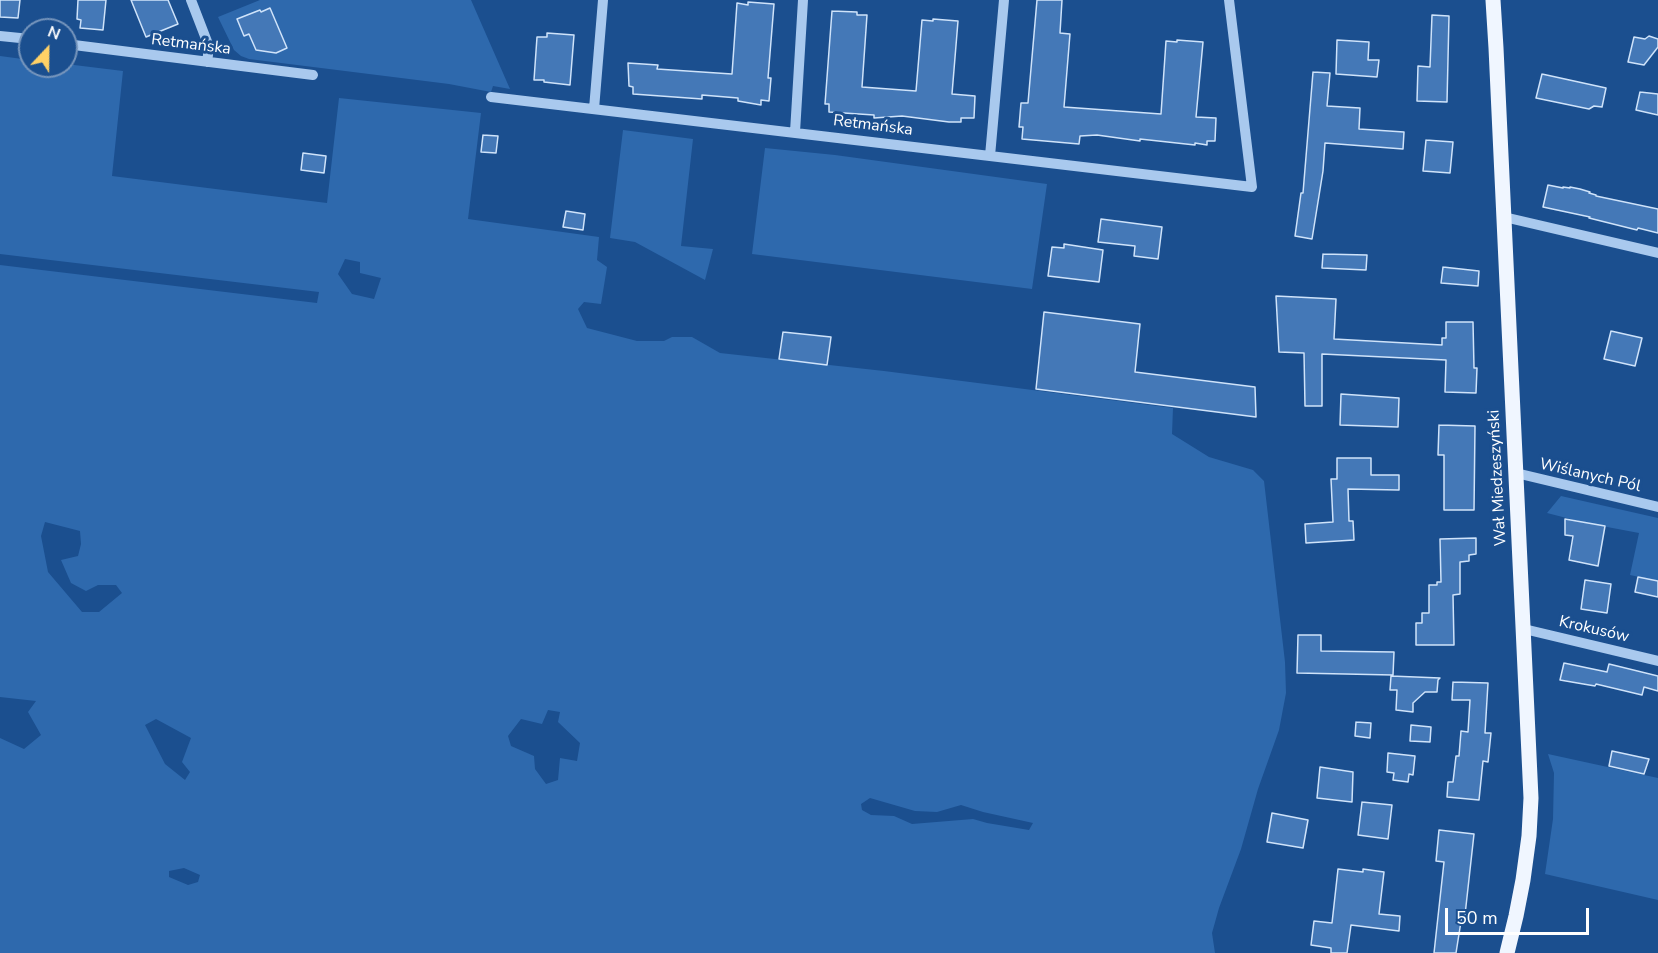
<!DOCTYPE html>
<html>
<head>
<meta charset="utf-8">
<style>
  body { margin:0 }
  #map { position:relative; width:1658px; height:953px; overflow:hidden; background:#1b4f8f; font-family:"Nunito Sans",sans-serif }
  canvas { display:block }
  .north { position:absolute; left:18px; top:18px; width:60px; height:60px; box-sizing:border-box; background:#1b4f8f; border:2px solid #7695bc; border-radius:50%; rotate:22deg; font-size:16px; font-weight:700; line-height:24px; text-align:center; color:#fff }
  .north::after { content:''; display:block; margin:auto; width:21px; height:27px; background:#ffd166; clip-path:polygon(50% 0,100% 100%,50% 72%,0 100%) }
  .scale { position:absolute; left:1445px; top:908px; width:144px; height:27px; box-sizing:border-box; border:3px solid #fff; border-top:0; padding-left:8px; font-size:18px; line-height:21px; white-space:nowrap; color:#fff; -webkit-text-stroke:4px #1b4f8f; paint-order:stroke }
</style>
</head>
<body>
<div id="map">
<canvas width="1658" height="953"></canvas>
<div class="north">N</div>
<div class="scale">50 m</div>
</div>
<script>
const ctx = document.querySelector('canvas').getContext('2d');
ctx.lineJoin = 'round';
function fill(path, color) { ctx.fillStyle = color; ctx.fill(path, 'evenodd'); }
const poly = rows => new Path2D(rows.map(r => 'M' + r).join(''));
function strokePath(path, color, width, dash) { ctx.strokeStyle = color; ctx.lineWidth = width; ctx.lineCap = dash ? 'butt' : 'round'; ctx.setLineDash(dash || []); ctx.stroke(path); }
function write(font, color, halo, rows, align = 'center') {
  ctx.font = font + ' "Nunito Sans",sans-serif'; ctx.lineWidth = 6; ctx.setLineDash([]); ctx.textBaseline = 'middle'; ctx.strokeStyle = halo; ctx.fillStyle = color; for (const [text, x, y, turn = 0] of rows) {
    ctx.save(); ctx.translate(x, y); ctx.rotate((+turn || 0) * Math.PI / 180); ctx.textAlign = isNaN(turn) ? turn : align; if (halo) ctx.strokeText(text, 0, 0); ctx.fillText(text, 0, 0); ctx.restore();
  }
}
const green = poly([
  [260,0,471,0,510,89,493,86,491,92,449,84,249,59,241,56,234,50,218,17],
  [0,56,30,60,30,66,66,66,66,64,123,71,112,176,327,203,339,98,481,113,468,219,599,237,597,260,607,267,601,304,584,302,578,309,587,328,637,341,664,341,672,337,692,337,720,353,884,371,1173,408,1172,434,1209,457,1253,470,1264,481,1285,662,1286,693,1279,730,1258,789,1241,849,1219,908,1212,933,1215,953,0,953,0,738,24,749,41,735,28,712,36,701,0,697,0,265,317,303,319,292,0,254],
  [345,259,360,262,360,273,381,278,374,299,352,294,338,274],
  [45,522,80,531,81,544,78,556,61,560,71,583,86,591,98,585,116,585,122,593,99,612,82,612,48,572,41,536],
  [548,710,560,712,558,722,580,743,577,761,560,758,558,780,546,784,535,769,534,756,511,746,508,736,521,719,542,724],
  [156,719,191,738,182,762,190,772,185,780,165,764,145,725],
  [870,798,915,811,937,812,961,805,983,812,1033,823,1029,830,987,823,973,819,912,824,894,816,871,815,862,810,861,804],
  [184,868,200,875,198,882,188,885,169,877,169,871],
  [623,130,693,139,681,246,713,249,705,280,635,242,610,238],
  [765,148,835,155,1047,184,1032,289,752,254],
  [1561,496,1658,518,1658,581,1630,575,1639,533,1586,523,1547,513],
  [1548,754,1658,778,1658,900,1545,874,1553,819,1554,773]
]);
const building = poly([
  [0,0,20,0,18,18,0,17,0,0],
  [78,0,106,0,103,30,80,28,81,20,77,19,78,0],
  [131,0,168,0,178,24,146,37,131,0],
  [1037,0,1062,0,1060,33,1070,34,1064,107,1161,114,1166,41,1177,42,1177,40,1203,42,1196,117,1216,118,1215,141,1207,141,1207,145,1195,143,1195,145,1140,139,1140,141,1097,135,1080,136,1079,144,1022,139,1023,127,1019,127,1021,103,1028,103,1037,0],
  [748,2,774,4,768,78,771,78,769,101,761,100,761,105,738,101,738,98,702,95,702,99,633,94,633,87,629,86,628,63,658,65,657,69,732,74,737,3,748,5,748,2],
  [270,8,287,48,276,53,256,50,249,34,244,36,237,19,260,10,261,12,270,8],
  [832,11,857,12,857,15,867,15,862,87,916,91,922,20,933,21,933,19,958,21,952,94,975,96,974,118,961,118,961,122,949,122,902,116,874,118,874,115,829,112,829,104,825,104,832,11],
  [1432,15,1449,16,1447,102,1417,101,1418,66,1430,67,1432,15],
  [547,33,574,35,570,85,544,82,544,80,534,80,537,37,547,37,547,33],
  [1649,36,1658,39,1658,47,1644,65,1628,62,1634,37,1645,39,1649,36],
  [1337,40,1369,42,1368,60,1379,60,1377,77,1336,74,1337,40],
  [1313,72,1330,73,1327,106,1360,108,1359,129,1404,132,1403,149,1325,143,1323,171,1312,239,1295,236,1301,193,1303,193,1313,72],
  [1542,74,1606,88,1602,107,1594,106,1589,109,1536,98,1542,74],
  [1640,92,1658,94,1658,115,1636,110,1640,92],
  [483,135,498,136,496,153,481,152,483,135],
  [1426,140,1453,142,1450,173,1423,171,1426,140],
  [303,153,326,156,324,173,301,170,303,153],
  [1548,185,1563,188,1563,187,1570,188,1570,187,1580,189,1590,192,1589,193,1596,195,1596,196,1658,209,1658,233,1638,228,1637,230,1589,218,1590,217,1543,207,1548,185],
  [566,211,585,214,583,230,563,227,566,211],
  [1101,219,1162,227,1158,259,1134,256,1135,246,1098,242,1101,219],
  [1064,244,1103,250,1099,282,1048,276,1052,247,1064,248,1064,244],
  [1323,254,1367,255,1366,270,1322,268,1323,254],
  [1443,267,1479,271,1478,286,1441,283,1443,267],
  [1276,296,1336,299,1334,339,1442,345,1442,338,1446,338,1446,322,1473,322,1474,368,1477,368,1476,393,1445,392,1446,360,1322,354,1322,406,1305,406,1304,353,1279,352,1276,296],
  [1044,312,1140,324,1135,372,1255,387,1256,417,1036,389,1044,312],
  [1611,331,1642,338,1635,366,1604,359,1611,331],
  [783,332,831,337,827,365,779,359,783,332],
  [1341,394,1399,398,1398,427,1340,425,1341,394],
  [1439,425,1475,426,1474,510,1444,510,1444,455,1438,455,1439,425],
  [1337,458,1371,458,1371,475,1399,475,1399,490,1348,489,1349,521,1353,521,1354,540,1306,543,1305,524,1333,522,1331,479,1337,479,1337,458],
  [1565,519,1605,526,1598,566,1569,560,1573,536,1565,535,1565,519],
  [1476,538,1476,554,1469,555,1469,561,1460,562,1460,594,1453,595,1454,645,1416,645,1416,623,1422,623,1422,613,1429,613,1429,585,1437,585,1437,582,1441,582,1440,539,1476,538],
  [1638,577,1658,581,1658,597,1635,592,1638,577],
  [1585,580,1611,584,1607,613,1581,609,1585,580],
  [1298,635,1321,635,1321,651,1394,652,1393,675,1297,673,1298,635],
  [1564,663,1607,672,1609,664,1658,676,1658,691,1644,687,1642,695,1596,684,1595,686,1560,680,1564,663],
  [1391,676,1440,678,1438,680,1437,692,1425,692,1413,703,1413,712,1396,710,1397,690,1390,690,1391,676],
  [1453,682,1488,683,1485,733,1491,733,1488,762,1483,761,1479,800,1447,797,1448,782,1453,782,1456,756,1459,756,1461,731,1468,732,1470,700,1452,700,1453,682],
  [1356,722,1371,723,1370,738,1355,736,1356,722],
  [1411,725,1431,727,1430,742,1410,741,1411,725],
  [1612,751,1649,759,1644,774,1609,766,1612,751],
  [1388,753,1415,756,1413,775,1409,774,1408,782,1393,780,1394,773,1387,772,1388,753],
  [1320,767,1353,772,1352,802,1317,798,1320,767],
  [1362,802,1392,805,1388,839,1358,835,1362,802],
  [1272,813,1308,820,1303,848,1267,842,1272,813],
  [1439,830,1474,834,1465,915,1462,915,1456,953,1434,953,1444,862,1436,861,1439,830],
  [1338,869,1363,872,1363,869,1384,872,1379,914,1400,916,1399,931,1351,925,1347,953,1331,953,1331,948,1311,945,1314,921,1332,923,1338,869]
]);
const minor = poly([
  [191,0,208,44,208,55,207,62],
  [0,36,30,39],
  [66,44,313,75],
  [491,97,1252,187,1229,0],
  [594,109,603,0],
  [795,132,803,0],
  [990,156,1004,0],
  [1504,217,1658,253],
  [1516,473,1658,507],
  [1524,629,1658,661]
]);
const major = poly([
  [1493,0,1496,48,1531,798,1529,836,1523,880,1516,916,1507,953]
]);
const streetNames = [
  ["Retmańska",191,45,7],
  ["Retmańska",873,126,7],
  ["Wiślanych Pól",1590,476,13],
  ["Wał Miedzeszyński",1498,478,-93],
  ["Krokusów",1594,630,13]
];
fill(green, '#2e69ad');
fill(building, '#4478b7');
strokePath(building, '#cfe3fa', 1.5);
strokePath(minor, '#a9c9ee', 10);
strokePath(major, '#f0f6ff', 15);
write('16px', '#fff', '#1b4f8f', streetNames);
</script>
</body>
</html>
